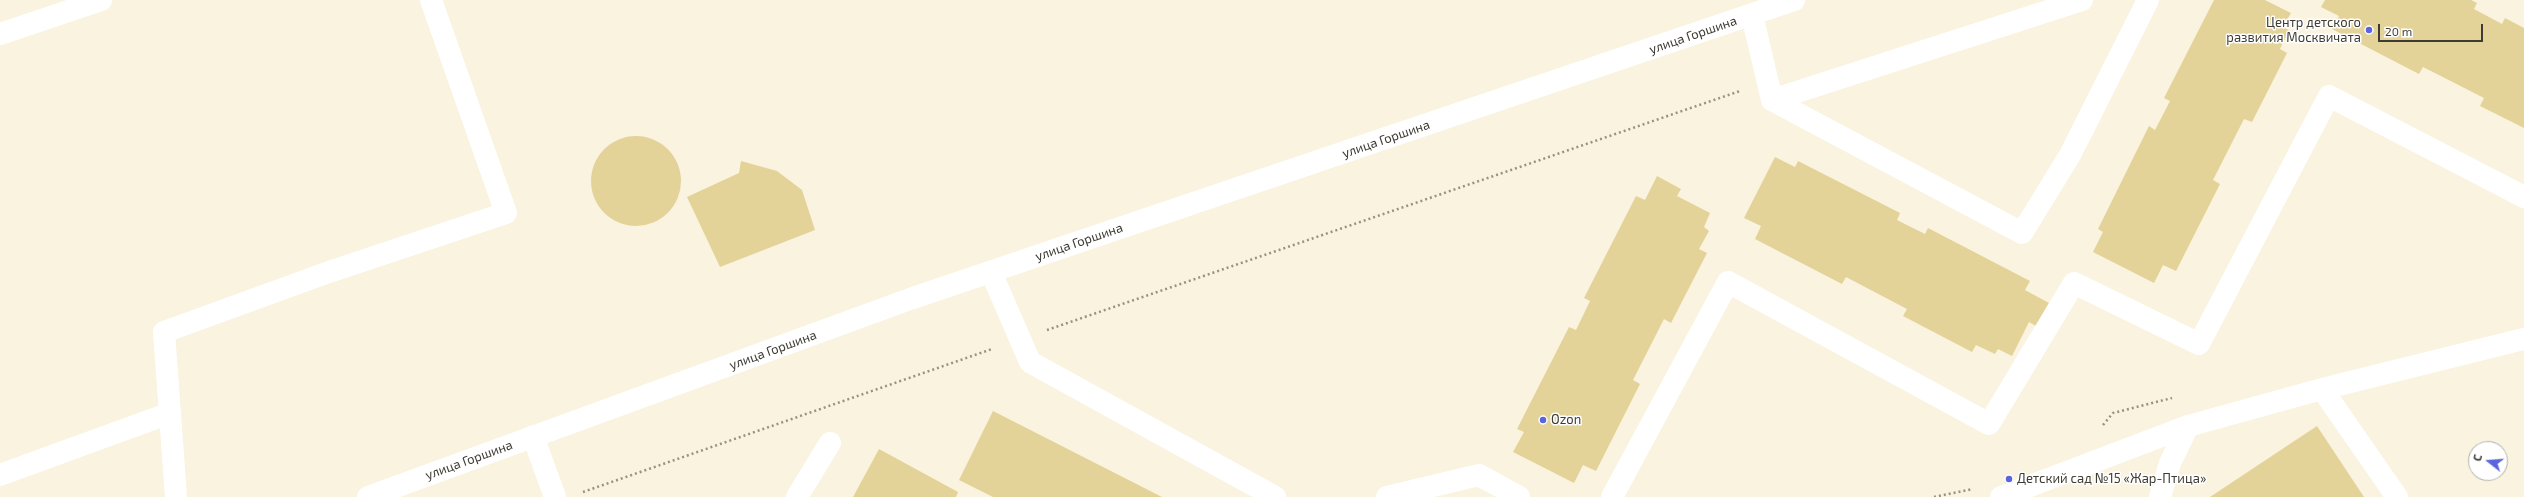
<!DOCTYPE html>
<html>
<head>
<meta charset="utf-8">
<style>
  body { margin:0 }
  #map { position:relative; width:2524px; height:497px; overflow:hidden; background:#f9f3df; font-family:"Exo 2",sans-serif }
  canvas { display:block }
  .north { position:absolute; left:2468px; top:441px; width:40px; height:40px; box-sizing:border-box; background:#fff; border:1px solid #b1b1ad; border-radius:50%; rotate:287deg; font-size:11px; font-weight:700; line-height:16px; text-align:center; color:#3d3b33 }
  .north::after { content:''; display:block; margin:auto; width:14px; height:18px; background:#5a64dc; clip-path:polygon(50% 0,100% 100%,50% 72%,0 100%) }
  .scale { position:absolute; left:2378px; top:24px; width:105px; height:18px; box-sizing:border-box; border:2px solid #3d3b33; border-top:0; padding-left:5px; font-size:12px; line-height:14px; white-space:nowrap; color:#3d3b33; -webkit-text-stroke:3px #fff; paint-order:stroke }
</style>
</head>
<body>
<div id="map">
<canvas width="2524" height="497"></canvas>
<div class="north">С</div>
<div class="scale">20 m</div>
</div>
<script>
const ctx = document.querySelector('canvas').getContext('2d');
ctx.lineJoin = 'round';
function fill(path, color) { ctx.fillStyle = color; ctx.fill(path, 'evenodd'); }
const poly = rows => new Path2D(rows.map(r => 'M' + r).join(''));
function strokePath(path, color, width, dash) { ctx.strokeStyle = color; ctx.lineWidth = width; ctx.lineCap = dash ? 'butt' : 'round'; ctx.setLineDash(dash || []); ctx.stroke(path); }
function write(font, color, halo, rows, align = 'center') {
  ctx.font = font + ' "Exo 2",sans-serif'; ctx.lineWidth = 3; ctx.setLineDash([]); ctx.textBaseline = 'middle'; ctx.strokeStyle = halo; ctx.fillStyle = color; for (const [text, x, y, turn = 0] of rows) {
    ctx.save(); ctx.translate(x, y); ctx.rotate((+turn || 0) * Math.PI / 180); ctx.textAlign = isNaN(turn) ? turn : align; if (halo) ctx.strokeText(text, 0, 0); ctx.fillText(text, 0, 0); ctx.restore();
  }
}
const building = poly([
  [2214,0,2265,0,2291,13,2283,27,2289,30,2280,49,2287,53,2252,122,2244,119,2213,180,2220,184,2176,271,2163,265,2154,283,2093,252,2103,232,2098,229,2149,126,2155,130,2170,101,2164,98],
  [2325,0,2471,0,2477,3,2474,9,2502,24,2505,18,2524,28,2524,128,2480,106,2484,98,2423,67,2419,74,2332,29,2339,16,2321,7],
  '591 181a45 45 0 1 1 90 0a45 45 0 1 1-90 0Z',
  [1775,157,1795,167,1798,161,1900,213,1897,220,1925,234,1928,228,2030,281,2025,290,2049,303,2036,326,2029,322,2012,356,1998,349,1995,354,1976,345,1972,352,1903,316,1907,309,1846,277,1842,284,1755,239,1761,226,1744,218],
  [741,161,777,171,802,190,815,230,720,267,687,197,739,173],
  [1657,176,1681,189,1677,196,1710,213,1704,227,1709,231,1699,249,1707,253,1671,323,1664,319,1633,380,1640,384,1596,471,1583,465,1574,483,1513,452,1524,432,1517,429,1569,327,1576,330,1590,301,1584,298,1636,196,1645,200],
  [993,411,1162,497,993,497,959,480],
  [2317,426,2364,497,2210,497],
  [879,449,958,492,956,497,853,497]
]);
const path = poly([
  [1047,330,1740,91],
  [2103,425,2113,413,2172,398],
  [583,492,992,349],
  [1934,497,1973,489]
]);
const minor = poly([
  [1752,15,1772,100,2022,233,2070,155,2148,0],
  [0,34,101,0],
  [1772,100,2082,0],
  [991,272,1030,362,1275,497],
  [2322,389,2397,497],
  [533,436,555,497],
  [0,475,170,413],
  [176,497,164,332,329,272,506,213,431,0],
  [368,497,910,299,1794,0],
  [797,497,830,443],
  [1387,497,1479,475,1519,497],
  [1612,497,1728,282,1989,424,2074,283,2199,344,2329,96,2524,197],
  [2001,497,2188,426,2322,389,2524,339],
  [2160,497,2170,463,2188,426]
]);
const markers = [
  [2369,30,4,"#5a64dc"],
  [1543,420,4,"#5a64dc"],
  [2009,479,4,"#5a64dc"]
];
const poiNames = [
  ["Центр детского",2361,23,"right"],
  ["развития Москвичата",2361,38,"right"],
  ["Ozon",1551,420],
  ["Детский сад №15 «Жар-Птица»",2017,479]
];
const streetNames = [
  ["улица Горшина",1693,35,-19],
  ["улица Горшина",1386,139,-19],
  ["улица Горшина",1079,242,-19],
  ["улица Горшина",773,350,-20],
  ["улица Горшина",469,460,-20]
];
fill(building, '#e4d398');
strokePath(path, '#969284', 2.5, [2, 3]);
strokePath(minor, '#fff', 22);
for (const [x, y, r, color] of markers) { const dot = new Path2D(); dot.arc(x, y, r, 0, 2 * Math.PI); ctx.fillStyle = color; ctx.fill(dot); strokePath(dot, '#fff', 1.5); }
write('13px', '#3d3b33', '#fff', poiNames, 'left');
write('13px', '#3d3b33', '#fff', streetNames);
</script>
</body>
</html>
